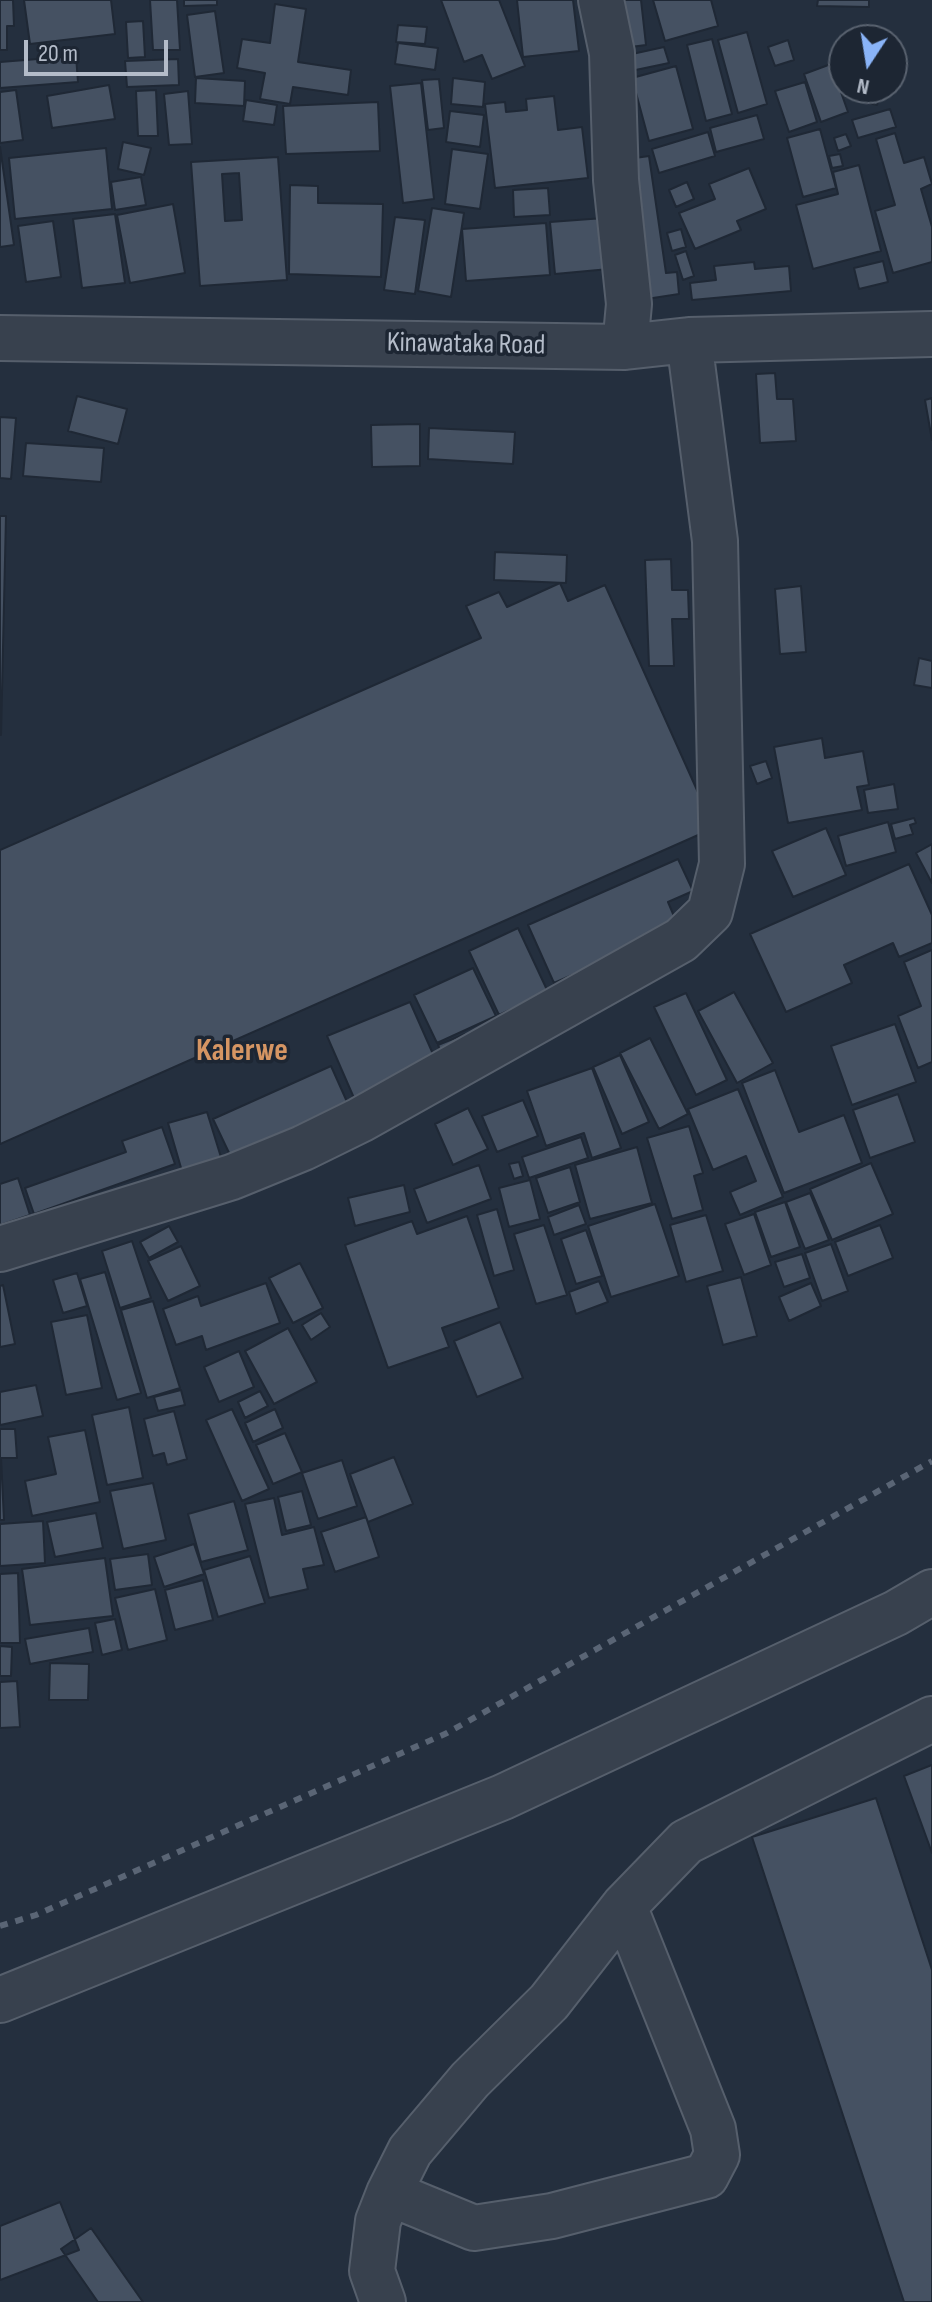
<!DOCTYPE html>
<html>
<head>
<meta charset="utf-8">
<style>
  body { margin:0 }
  #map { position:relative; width:932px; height:2302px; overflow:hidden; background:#242f3e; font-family:"Sofia Sans Condensed",sans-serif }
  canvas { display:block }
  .north { position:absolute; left:828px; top:24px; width:80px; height:80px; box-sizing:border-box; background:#1d2633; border:2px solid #59626f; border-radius:50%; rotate:192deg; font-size:22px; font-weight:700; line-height:32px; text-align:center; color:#b4bcc9 }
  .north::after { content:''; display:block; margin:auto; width:28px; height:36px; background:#8ab4f8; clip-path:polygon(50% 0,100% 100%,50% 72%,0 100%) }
  .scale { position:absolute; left:24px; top:40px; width:144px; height:36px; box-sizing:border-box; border:4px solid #b4bcc9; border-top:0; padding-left:10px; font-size:24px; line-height:28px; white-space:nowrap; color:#b4bcc9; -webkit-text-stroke:6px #1d2633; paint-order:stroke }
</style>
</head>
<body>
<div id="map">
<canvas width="932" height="2302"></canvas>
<div class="north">N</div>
<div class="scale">20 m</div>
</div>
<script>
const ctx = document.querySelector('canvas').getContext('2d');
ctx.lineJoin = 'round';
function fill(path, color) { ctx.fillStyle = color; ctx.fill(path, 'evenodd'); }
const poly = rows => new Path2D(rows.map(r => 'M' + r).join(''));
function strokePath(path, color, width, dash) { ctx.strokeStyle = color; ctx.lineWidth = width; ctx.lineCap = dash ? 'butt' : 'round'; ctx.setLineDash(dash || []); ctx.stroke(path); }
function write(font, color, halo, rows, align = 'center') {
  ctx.font = font + ' "Sofia Sans Condensed",sans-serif'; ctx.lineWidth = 7; ctx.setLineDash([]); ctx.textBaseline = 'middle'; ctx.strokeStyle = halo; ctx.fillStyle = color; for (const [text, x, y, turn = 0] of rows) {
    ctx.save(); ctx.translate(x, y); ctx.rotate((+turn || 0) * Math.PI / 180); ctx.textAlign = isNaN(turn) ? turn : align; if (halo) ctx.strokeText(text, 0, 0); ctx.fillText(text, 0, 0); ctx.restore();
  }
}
const building = poly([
  [0,0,13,0,14,26,7,26,7,50,0,50,0,0],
  [24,0,111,0,115,34,30,44,24,0],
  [150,0,177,0,180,50,153,50,150,0],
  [184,0,217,0,217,5,184,6,184,0],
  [441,0,499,0,525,66,492,79,482,55,464,62,441,0],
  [517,0,573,0,579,51,523,57,517,0],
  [610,0,641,0,646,45,615,49,610,0],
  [653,0,711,0,718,26,665,41,653,0],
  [818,0,869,0,869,7,817,6,818,0],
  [275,4,306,9,298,62,351,70,348,95,293,87,290,104,260,99,265,73,237,68,242,39,270,43,275,4],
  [215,11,224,73,195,77,187,15,215,11],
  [143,21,145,57,128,58,126,22,143,21],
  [398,25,427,27,425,44,396,42,398,25],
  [747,32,767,104,738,113,718,40,747,32],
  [712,39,732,114,706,121,687,45,712,39],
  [788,40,794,60,775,66,768,47,788,40],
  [398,43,438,48,435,70,395,64,398,43],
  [664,47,669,63,626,72,623,56,664,47],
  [76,56,78,82,0,88,0,62,76,56],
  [178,59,179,85,127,87,125,61,178,59],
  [831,64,848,112,821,122,804,74,831,64],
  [676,66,693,129,649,141,632,78,676,66],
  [196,78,245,81,244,106,195,103,196,78],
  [453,78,485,82,483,107,451,104,453,78],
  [439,79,444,128,428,130,422,80,439,79],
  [805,82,817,122,789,132,775,91,805,82],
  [421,83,434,199,403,203,390,86,421,83],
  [109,85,115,119,52,128,47,96,109,85],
  [848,88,881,90,877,105,846,97,848,88],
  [16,90,23,140,0,143,0,92,16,90],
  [156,90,158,136,138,136,136,91,156,90],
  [188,91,192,144,169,145,164,94,188,91],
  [554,96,558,130,582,127,588,178,495,188,485,104,505,102,506,112,527,110,526,99,554,96],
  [246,100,277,105,274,125,243,121,246,100],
  [378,102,380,151,286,154,283,106,378,102],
  [890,109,896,127,858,138,852,120,890,109],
  [450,111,484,115,480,147,446,142,450,111],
  [757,115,764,139,716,152,710,128,757,115],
  [820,129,836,188,803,197,787,138,820,129],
  [708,132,715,156,659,173,652,149,708,132],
  [895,133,904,163,924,157,932,184,921,189,932,227,932,262,893,273,875,211,895,205,876,139,895,133],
  [846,134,851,146,838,151,834,138,846,134],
  [123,142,151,148,144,175,118,169,123,142],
  [0,147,14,245,0,247,0,147],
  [106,148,112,209,15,219,9,158,106,148],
  [452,149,488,154,480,209,445,204,452,149],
  [840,154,843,166,832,168,829,156,840,154],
  [649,156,666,273,677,272,679,294,640,300,621,160,649,156],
  [278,157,287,280,200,286,191,162,278,157],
  [239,173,242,220,225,221,222,174,239,173],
  [859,165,881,251,813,269,796,205,838,194,833,172,859,165],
  [749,168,766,209,737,221,741,230,695,249,679,213,715,199,709,184,749,168],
  [141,177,146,205,115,210,111,182,141,177],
  [687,182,694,199,676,207,669,190,687,182],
  [290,185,318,186,318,203,383,204,381,277,289,274,290,185],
  [548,188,550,215,514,217,513,190,548,188],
  [173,204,185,273,130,283,117,215,173,204],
  [432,208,464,213,451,297,418,291,432,208],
  [115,214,125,283,82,288,73,219,115,214],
  [395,217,425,220,415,294,384,290,395,217],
  [604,218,609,269,555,274,550,222,604,218],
  [53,221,61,277,26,282,18,226,53,221],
  [546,223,550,275,466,281,462,229,546,223],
  [681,229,686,247,672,251,667,233,681,229],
  [686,251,694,276,683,280,675,255,686,251],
  [883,261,888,282,859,289,854,268,883,261],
  [754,262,755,269,789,266,791,291,692,300,690,283,716,280,714,266,754,262],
  [775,373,777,399,793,399,796,441,760,443,756,374,775,373],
  [77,396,127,409,118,444,68,431,77,396],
  [932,398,932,440,925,400,932,398],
  [0,417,16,418,11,479,0,478,0,417],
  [420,424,420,466,372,467,371,425,420,424],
  [429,428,515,432,513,464,428,459,429,428],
  [26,443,104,448,101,482,23,476,26,443],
  [0,516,6,516,1,735,0,735,0,516],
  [495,552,567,555,566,583,494,580,495,552],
  [671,559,672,590,688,590,689,619,672,619,674,666,649,666,645,560,671,559],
  [560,583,568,601,605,585,714,828,0,1144,0,850,481,638,466,606,499,592,507,607,560,583],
  [801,586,806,652,780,654,775,589,801,586],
  [919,658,932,661,932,688,914,685,919,658],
  [822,738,825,758,863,751,869,785,857,787,862,810,788,823,774,747,822,738],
  [766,761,772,778,757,784,750,766,766,761],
  [894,784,898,809,868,813,864,790,894,784],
  [914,818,916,823,910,825,913,834,895,839,891,824,914,818],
  [888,822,896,852,846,866,838,836,888,822],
  [826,828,846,875,793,897,772,851,826,828],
  [932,844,932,883,916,853,932,844],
  [678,859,693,891,668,902,679,928,554,983,528,925,678,859],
  [909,864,932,915,932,943,899,957,893,943,844,965,852,983,786,1012,750,934,909,864],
  [518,928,548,992,499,1015,469,951,518,928],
  [932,950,932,1062,918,1068,898,1016,921,1006,904,962,932,950],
  [473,968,496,1016,437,1043,414,995,473,968],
  [734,992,773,1063,737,1083,698,1011,734,992],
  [686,993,727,1080,696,1095,654,1007,686,993],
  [410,1002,437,1063,354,1098,327,1036,410,1002],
  [895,1024,916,1082,852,1105,831,1046,895,1024],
  [465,1034,472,1051,445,1062,438,1045,465,1034],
  [650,1038,688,1114,659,1129,620,1053,650,1038],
  [620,1055,649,1122,622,1134,593,1067,620,1055],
  [331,1066,348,1104,231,1157,213,1119,331,1066],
  [592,1068,621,1148,592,1158,584,1133,546,1146,527,1091,592,1068],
  [775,1070,799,1132,844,1115,862,1163,784,1193,742,1083,775,1070],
  [738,1089,783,1197,740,1215,730,1192,756,1181,746,1156,713,1170,688,1109,738,1089],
  [898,1094,915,1142,870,1158,853,1110,898,1094],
  [523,1100,538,1136,497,1152,482,1116,523,1100],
  [468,1108,488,1149,453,1165,435,1124,468,1108],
  [207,1112,224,1167,184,1178,168,1123,207,1112],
  [689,1126,703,1173,694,1176,703,1210,672,1219,647,1138,689,1126],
  [162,1127,175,1164,34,1214,25,1188,126,1152,122,1141,162,1127],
  [581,1137,588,1158,529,1178,522,1157,581,1137],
  [637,1147,652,1203,590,1219,575,1165,637,1147],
  [519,1162,523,1176,514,1179,509,1164,519,1162],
  [871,1163,893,1214,832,1240,810,1189,871,1163],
  [479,1165,491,1199,427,1223,414,1189,479,1165],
  [570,1167,580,1202,548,1213,536,1178,570,1167],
  [18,1178,30,1215,0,1225,0,1184,18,1178],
  [530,1180,540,1219,509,1227,499,1188,530,1180],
  [404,1185,410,1212,355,1226,348,1198,404,1185],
  [810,1193,829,1240,805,1249,786,1202,810,1193],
  [785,1202,800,1247,771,1257,755,1212,785,1202],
  [655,1204,679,1276,611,1297,588,1226,655,1204],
  [579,1205,586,1224,554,1235,548,1217,579,1205],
  [497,1209,514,1270,494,1276,477,1215,497,1209],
  [754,1214,771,1265,744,1275,725,1224,754,1214],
  [706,1215,723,1271,686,1282,670,1225,706,1215],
  [467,1216,499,1308,442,1328,449,1347,388,1368,345,1245,412,1221,417,1234,467,1216],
  [544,1225,567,1295,536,1304,514,1234,544,1225],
  [880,1225,893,1258,848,1276,835,1242,880,1225],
  [169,1226,178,1242,149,1258,140,1242,169,1226],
  [586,1230,602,1276,576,1284,561,1239,586,1230],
  [132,1241,151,1298,120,1308,102,1251,132,1241],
  [831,1244,848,1291,822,1301,805,1253,831,1244],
  [181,1246,200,1286,168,1301,148,1261,181,1246],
  [802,1254,810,1278,784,1287,775,1262,802,1254],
  [300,1263,323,1308,293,1323,269,1278,300,1263],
  [105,1272,141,1393,117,1400,80,1279,105,1272],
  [77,1273,87,1306,63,1313,53,1280,77,1273],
  [741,1277,757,1336,723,1345,707,1286,741,1277],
  [599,1281,608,1302,576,1314,569,1292,599,1281],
  [266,1283,280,1323,206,1350,202,1336,176,1345,163,1309,198,1296,201,1306,266,1283],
  [811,1283,821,1306,789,1321,779,1297,811,1283],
  [3,1285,15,1344,0,1347,0,1286,3,1285],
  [153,1301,180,1388,147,1398,121,1310,153,1301],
  [321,1313,330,1327,311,1340,302,1325,321,1313],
  [87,1315,102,1388,66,1395,51,1322,87,1315],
  [500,1322,523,1378,477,1397,454,1341,500,1322],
  [288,1328,317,1382,274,1404,245,1351,288,1328],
  [239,1351,254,1387,219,1402,204,1367,239,1351],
  [36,1385,43,1416,0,1425,0,1392,36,1385],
  [181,1390,185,1405,158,1411,154,1397,181,1390],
  [260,1391,268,1406,245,1418,238,1402,260,1391],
  [129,1407,143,1478,107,1485,92,1415,129,1407],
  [232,1409,269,1489,242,1501,206,1420,232,1409],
  [275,1409,283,1428,253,1442,245,1423,275,1409],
  [174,1411,187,1459,167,1465,164,1453,153,1456,144,1419,174,1411],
  [0,1429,15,1429,17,1458,1,1458,4,1520,0,1520,0,1429],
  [85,1430,100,1502,32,1516,25,1481,56,1474,48,1437,85,1430],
  [285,1433,302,1472,273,1484,256,1445,285,1433],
  [394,1457,413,1504,368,1522,350,1474,394,1457],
  [342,1460,357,1506,318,1519,302,1473,342,1460],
  [153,1483,166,1540,123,1549,110,1491,153,1483],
  [302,1491,311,1525,286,1531,278,1497,302,1491],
  [274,1498,282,1535,314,1527,324,1565,303,1569,308,1589,269,1598,245,1504,274,1498],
  [234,1501,248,1550,201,1562,188,1514,234,1501],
  [96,1513,103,1548,55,1557,47,1522,96,1513],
  [366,1517,379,1557,335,1572,321,1532,366,1517],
  [43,1521,45,1563,0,1566,0,1524,43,1521],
  [194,1544,204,1574,164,1587,154,1557,194,1544],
  [148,1554,152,1585,115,1590,110,1559,148,1554],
  [250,1556,265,1603,218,1617,204,1570,250,1556],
  [105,1558,113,1616,30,1625,22,1569,105,1558],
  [18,1573,20,1643,0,1643,0,1574,18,1573],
  [203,1580,213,1620,175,1630,165,1590,203,1580],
  [155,1589,167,1640,128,1650,115,1598,155,1589],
  [115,1619,122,1650,102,1655,95,1623,115,1619],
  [89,1628,93,1652,30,1664,25,1639,89,1628],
  [0,1646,12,1647,11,1676,0,1676,0,1646],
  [50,1663,89,1664,88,1700,49,1700,50,1663],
  [17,1681,20,1727,0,1728,0,1682,17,1681],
  [932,1765,932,1853,904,1776,932,1765],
  [876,1798,932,1970,932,2302,904,2302,752,1837,876,1798],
  [60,2202,79,2250,0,2280,0,2226,60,2202],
  [91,2228,143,2302,98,2302,61,2249,91,2228]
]);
const minor = poly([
  [601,0,612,53,616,180,629,304,625,347],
  [0,338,625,347,689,340,932,334],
  [0,1249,232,1177,303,1148,360,1120,681,940,710,912,722,864,715,541,689,340],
  [0,2000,503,1797,896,1613,932,1592],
  [389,2193,474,2228,552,2216,706,2176,717,2155,713,2129,624,1906],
  [383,2302,372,2271,378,2221,389,2193,410,2151,470,2080,549,2002,624,1906,686,1842,932,1719]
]);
const rail = poly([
  [0,1926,36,1915,447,1733,932,1461]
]);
const streetNames = [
  ["Kinawataka Road",466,345,1]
];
const quarterNames = [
  ["Kalerwe",242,1052]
];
fill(building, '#455162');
strokePath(building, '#1f2835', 2);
strokePath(minor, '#565f6c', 48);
strokePath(minor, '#38414e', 44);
strokePath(rail, '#5a6575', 6, [8, 8]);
write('28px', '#b4bcc9', '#1d2633', streetNames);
write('bold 32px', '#d59563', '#1d2633', quarterNames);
</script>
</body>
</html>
